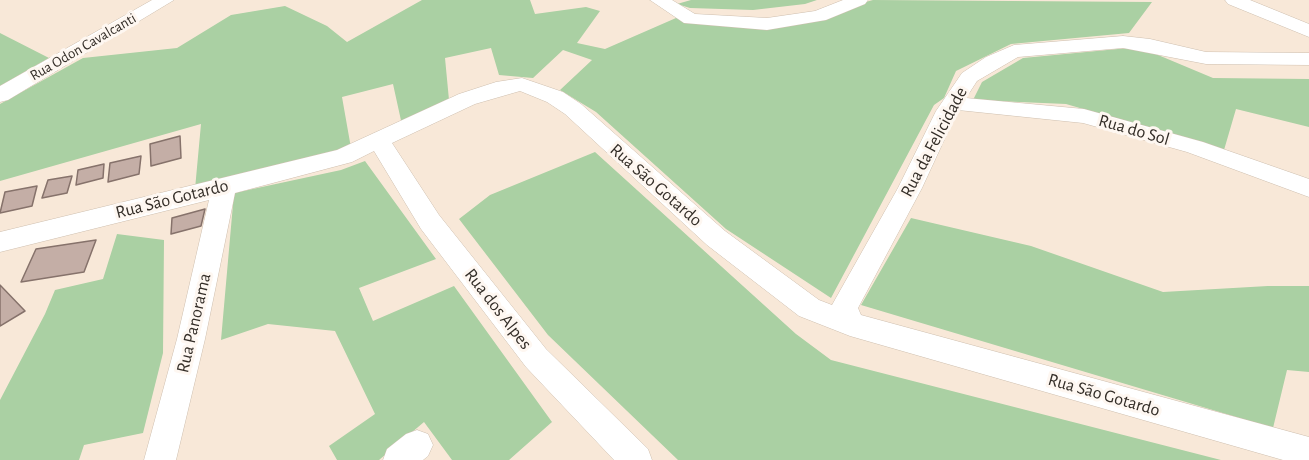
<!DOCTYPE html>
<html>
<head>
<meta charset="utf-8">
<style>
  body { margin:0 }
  canvas { display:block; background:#f8e8d8 }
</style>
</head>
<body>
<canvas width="1309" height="460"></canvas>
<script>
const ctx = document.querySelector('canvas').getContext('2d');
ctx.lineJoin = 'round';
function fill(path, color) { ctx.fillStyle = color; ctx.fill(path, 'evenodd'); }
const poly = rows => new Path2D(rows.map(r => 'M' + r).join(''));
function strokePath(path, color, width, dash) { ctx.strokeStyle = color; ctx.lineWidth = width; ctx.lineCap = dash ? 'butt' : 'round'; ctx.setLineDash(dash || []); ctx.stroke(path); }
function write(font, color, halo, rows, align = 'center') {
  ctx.font = font + ' "Alegreya Sans",sans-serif'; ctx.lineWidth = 6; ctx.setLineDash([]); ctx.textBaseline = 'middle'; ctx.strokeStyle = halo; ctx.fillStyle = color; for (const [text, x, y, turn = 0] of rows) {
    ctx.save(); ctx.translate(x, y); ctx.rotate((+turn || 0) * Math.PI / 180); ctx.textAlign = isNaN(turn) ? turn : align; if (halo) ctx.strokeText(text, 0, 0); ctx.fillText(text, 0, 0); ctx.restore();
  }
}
const green = poly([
  [422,0,530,0,535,14,586,7,600,11,577,43,605,49,676,18,767,28,873,0,1152,2,1129,33,1011,44,956,71,944,98,934,105,831,298,726,229,596,112,560,90,592,60,563,50,533,78,499,75,491,48,445,58,449,100,402,125,393,84,342,97,351,148,195,189,201,124,0,181,0,104,83,58,177,48,231,15,285,6,327,26,347,42],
  [691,0,817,0,805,4,753,10,690,8,677,4],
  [0,33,49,58,0,86],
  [1139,47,1213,78,1309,79,1309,127,1236,109,1224,150,1066,104,973,100,982,82,1023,58],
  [595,152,796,334,831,360,1221,460,678,460,548,335,459,219,490,195],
  [365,161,436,259,359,288,373,321,454,286,552,422,509,460,452,460,424,422,379,460,337,460,329,446,375,414,335,331,268,324,221,340,234,193,341,170],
  [911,218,1031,246,1163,292,1268,286,1309,286,1309,372,1287,370,1273,428,861,305],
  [117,234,164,240,163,353,143,433,84,445,79,460,0,460,0,400,45,314,55,290,103,279]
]);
const building = poly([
  [180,136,181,158,151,166,150,144,180,136],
  [141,156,139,174,108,182,110,163,141,156],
  [104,164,103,178,76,185,78,170,104,164],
  [72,176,67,193,42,198,48,180,72,176],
  [37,186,32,206,0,213,5,192,37,186],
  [205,209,201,226,171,234,172,218,205,209],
  [96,240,84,272,21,282,36,249,96,240],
  [0,285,25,311,0,326,0,285]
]);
const minor = poly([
  [152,0,174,0,8,100,0,102,0,86,152,0],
  [650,0,672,0,695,14,767,18,815,11,843,0,868,0,865,4,826,20,767,30,684,23,650,0],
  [1225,0,1250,0,1309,24,1309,37,1228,4,1225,0],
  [1123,36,1150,39,1206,52,1309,53,1309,65,1206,64,1123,48,1018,57,977,81,966,98,1084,109,1203,142,1309,179,1309,197,1187,152,1083,123,958,110,922,188,858,308,861,315,1309,437,1309,460,1283,460,850,336,799,316,707,245,565,114,547,102,520,91,475,104,392,143,439,215,546,349,648,449,652,460,614,460,526,367,421,229,374,151,352,162,235,193,205,339,176,460,144,460,177,339,209,200,0,252,0,232,337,150,459,94,496,82,522,78,563,92,581,104,725,231,819,300,832,305,898,188,936,111,962,73,986,57,1014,45,1123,36],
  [417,430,428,434,433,445,428,456,423,460,383,460,387,449,406,434,417,430]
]);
const farStreetnames = [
  ["Rua Odon Cavalcanti",83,47,-30]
];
const streetNames = [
  ["Rua do Sol",1134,130,16],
  ["Rua da Felicidade",934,142,-62],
  ["Rua São Gotardo",656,185,41],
  ["Rua São Gotardo",172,199,-14],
  ["Rua dos Alpes",498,309,52],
  ["Rua Panorama",194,323,-77],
  ["Rua São Gotardo",1104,395,16]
];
fill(green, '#aad0a3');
fill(building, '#c4aea6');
strokePath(building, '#86726b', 1.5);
strokePath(minor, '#cebfaf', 1);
fill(minor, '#fff');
write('15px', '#342e28', '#fef7f1', farStreetnames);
write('18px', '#342e28', '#fef7f1', streetNames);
</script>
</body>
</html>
